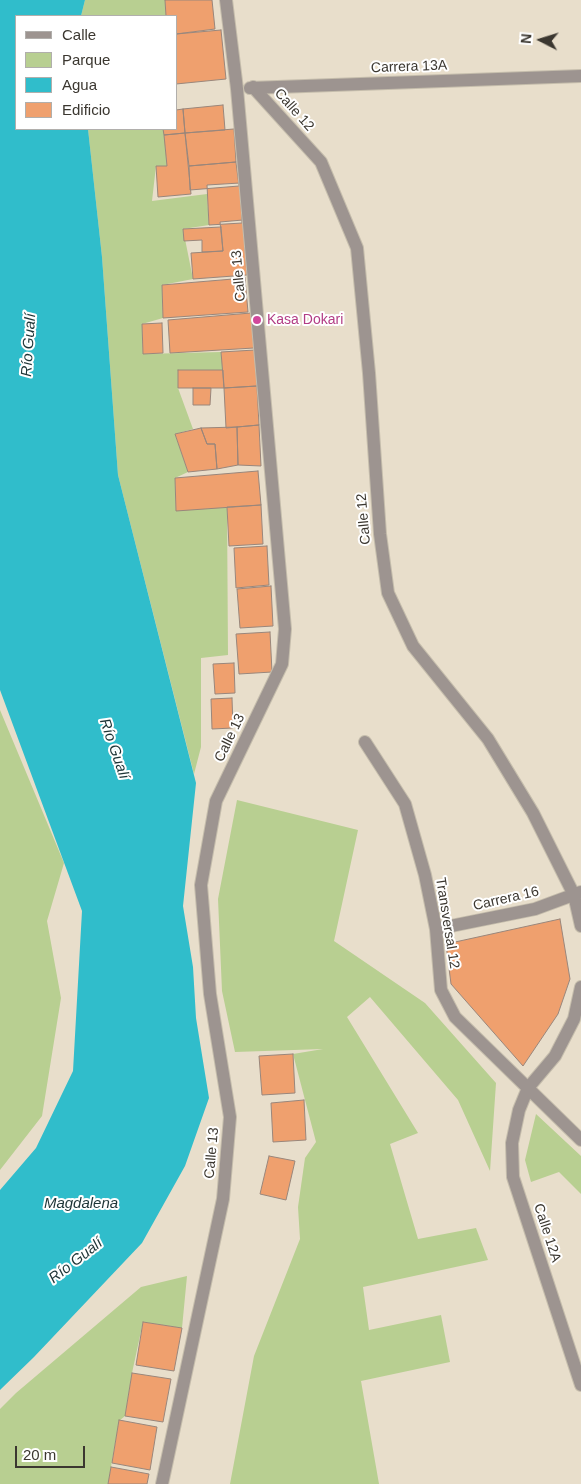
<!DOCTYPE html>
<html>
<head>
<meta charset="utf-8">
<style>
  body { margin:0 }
  #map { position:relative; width:581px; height:1484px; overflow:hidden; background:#e8decb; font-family:Arial,sans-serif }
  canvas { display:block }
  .legend { position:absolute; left:15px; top:15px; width:162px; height:115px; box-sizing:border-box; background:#fff; border:1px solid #b1afac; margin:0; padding:6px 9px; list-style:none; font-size:15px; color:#3b3730 }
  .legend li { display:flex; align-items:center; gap:10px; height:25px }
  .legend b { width:25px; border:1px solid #b1afac }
  .north { position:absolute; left:516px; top:15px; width:50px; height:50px; -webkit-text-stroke:4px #fff; paint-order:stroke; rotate:275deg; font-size:14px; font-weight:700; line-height:20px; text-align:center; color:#3b3730 }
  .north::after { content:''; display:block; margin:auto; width:18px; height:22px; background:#3b3730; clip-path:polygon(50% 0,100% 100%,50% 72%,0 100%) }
  .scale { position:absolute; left:15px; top:1446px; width:70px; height:22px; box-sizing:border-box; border:2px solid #3b3730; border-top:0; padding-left:6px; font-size:15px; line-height:18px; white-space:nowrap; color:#3b3730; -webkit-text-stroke:4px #fff; paint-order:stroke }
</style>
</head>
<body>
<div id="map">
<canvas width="581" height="1484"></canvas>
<ul class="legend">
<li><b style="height:6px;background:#9d9490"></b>Calle</li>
<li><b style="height:14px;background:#b8cf91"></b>Parque</li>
<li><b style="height:14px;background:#30bdcb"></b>Agua</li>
<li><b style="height:14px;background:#efa06e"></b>Edificio</li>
</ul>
<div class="north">N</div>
<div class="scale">20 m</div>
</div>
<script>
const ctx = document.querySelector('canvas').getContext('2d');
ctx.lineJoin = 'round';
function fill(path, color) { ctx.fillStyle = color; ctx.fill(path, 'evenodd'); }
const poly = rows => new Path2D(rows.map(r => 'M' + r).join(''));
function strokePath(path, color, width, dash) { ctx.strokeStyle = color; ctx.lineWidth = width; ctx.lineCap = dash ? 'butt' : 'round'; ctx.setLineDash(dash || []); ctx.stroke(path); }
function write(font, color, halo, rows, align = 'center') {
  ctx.font = font + ' Arial,sans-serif'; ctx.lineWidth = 4; ctx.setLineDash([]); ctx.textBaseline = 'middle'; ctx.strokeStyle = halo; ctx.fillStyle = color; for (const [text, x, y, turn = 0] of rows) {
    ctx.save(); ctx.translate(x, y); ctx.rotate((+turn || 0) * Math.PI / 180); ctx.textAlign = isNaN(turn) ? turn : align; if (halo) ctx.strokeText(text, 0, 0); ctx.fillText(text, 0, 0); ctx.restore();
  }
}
const green = poly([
  [85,0,165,0,166,16,81,16],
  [88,129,164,129,167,166,156,166,152,201,207,194,209,225,183,229,193,279,162,285,163,318,142,324,143,354,221,352,223,370,178,371,178,388,193,429,175,434,188,472,175,478,176,510,227,507,228,655,201,658,201,747,194,774,118,475,102,257],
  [0,710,64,863,47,921,61,998,42,1116,0,1170],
  [237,800,358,830,334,941,425,1003,496,1083,490,1171,458,1100,370,997,347,1017,418,1133,390,1144,418,1239,476,1228,488,1260,363,1287,369,1330,441,1315,450,1362,361,1381,379,1484,230,1484,254,1356,300,1239,298,1207,305,1158,316,1142,293,1054,323,1049,235,1052,222,991,218,899],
  [536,1114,581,1156,581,1194,559,1172,531,1182,525,1160],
  [187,1276,182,1328,143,1322,132,1373,125,1416,119,1421,108,1484,0,1484,0,1409,16,1393,141,1287]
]);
const water = poly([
  [0,0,85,0,81,16,16,16,16,129,88,129,102,257,118,475,196,783,183,906,193,967,196,1018,209,1098,185,1166,142,1243,34,1357,0,1390,0,1190,36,1148,73,1071,82,911,0,690]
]);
const building = poly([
  [165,0,212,0,215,29,176,34,176,16,166,16,165,0],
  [221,30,226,79,176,84,176,34,221,30],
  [223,105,225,130,185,133,183,109,223,105],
  [183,109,185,133,164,135,163,129,176,129,176,110,183,109],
  [234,129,236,162,189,166,185,133,234,129],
  [185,133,191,194,158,197,156,166,167,166,164,135,185,133],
  [236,162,239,186,190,190,189,166,236,162],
  [240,183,242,223,209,225,207,185,240,183],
  [243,220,247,275,193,279,191,253,223,251,220,222,243,220],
  [221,227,223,251,202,252,202,240,184,241,183,229,221,227],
  [245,278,248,312,163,318,162,285,245,278],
  [251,313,254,348,170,353,168,320,251,313],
  [162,323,163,353,143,354,142,324,162,323],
  [255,350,257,386,224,388,221,352,255,350],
  [178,370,223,370,224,388,178,388,178,370],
  [257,386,259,425,226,428,224,388,257,386],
  [193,388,211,388,210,405,193,405,193,388],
  [259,425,261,466,238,465,237,427,259,425],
  [237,427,238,465,217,469,215,444,207,444,201,428,237,427],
  [201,428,207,444,215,444,217,469,188,472,175,434,201,428],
  [258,471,261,505,176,511,175,478,258,471],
  [261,505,263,544,229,546,227,507,261,505],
  [267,546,269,585,236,588,234,548,267,546],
  [271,586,273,626,240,628,237,589,271,586],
  [270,632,272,672,239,674,236,634,270,632],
  [234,663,235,693,215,694,213,664,234,663],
  [232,698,233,728,212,729,211,699,232,698],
  [560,919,570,979,558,1014,523,1066,451,984,446,944,560,919],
  [293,1054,295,1093,262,1095,259,1056,293,1054],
  [304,1100,306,1140,273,1142,271,1103,304,1100],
  [269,1156,295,1161,286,1200,260,1194,269,1156],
  [143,1322,182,1328,174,1371,136,1365,143,1322],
  [132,1373,171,1379,163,1422,125,1416,132,1373],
  [119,1420,157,1427,150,1470,112,1463,119,1420],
  [111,1467,149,1474,147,1484,108,1484,111,1467]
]);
const minor = poly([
  [253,87,321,162,357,248,369,373,380,534,388,593,413,646,488,739,533,813,574,895,581,926],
  [250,88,581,76],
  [365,742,405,804,425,875,436,929,441,990,455,1017,581,1140],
  [436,929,535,909,581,892],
  [581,987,574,1019,555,1056,528,1088,519,1110,512,1143,513,1177,581,1385],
  [162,1484,223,1199,230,1117,210,994,201,885,216,801,282,664,285,629,237,89,226,0]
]);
const markers = [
  [257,320,5,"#d1479c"]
];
const streetNames = [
  ["Carrera 13A",409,67,-2],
  ["Calle 12",294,110,48],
  ["Calle 13",239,276,-95],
  ["Calle 12",364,519,-95],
  ["Calle 13",230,738,-64],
  ["Carrera 16",506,899,-13],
  ["Transversal 12",447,923,81],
  ["Calle 13",212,1153,-85],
  ["Calle 12A",547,1233,72]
];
const hotelNames = [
  ["Kasa Dokari",267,320]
];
const waterNames = [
  ["Río Gualí",29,345,-86],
  ["Río Gualí",114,749,71],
  ["Magdalena",81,1204],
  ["Río Gualí",76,1261,-38]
];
fill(green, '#b8cf91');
fill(water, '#30bdcb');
fill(building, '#efa06e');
strokePath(building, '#99867b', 1);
strokePath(minor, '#c5bdac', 14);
strokePath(minor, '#9d9490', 12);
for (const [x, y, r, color] of markers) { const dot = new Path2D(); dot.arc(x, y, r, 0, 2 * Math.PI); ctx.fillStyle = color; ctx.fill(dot); strokePath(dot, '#fff', 2); }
write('14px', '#3b3730', '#fff', streetNames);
write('14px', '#b23c85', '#fff', hotelNames, 'left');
write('italic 15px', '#1d3436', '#fff', waterNames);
</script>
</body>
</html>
